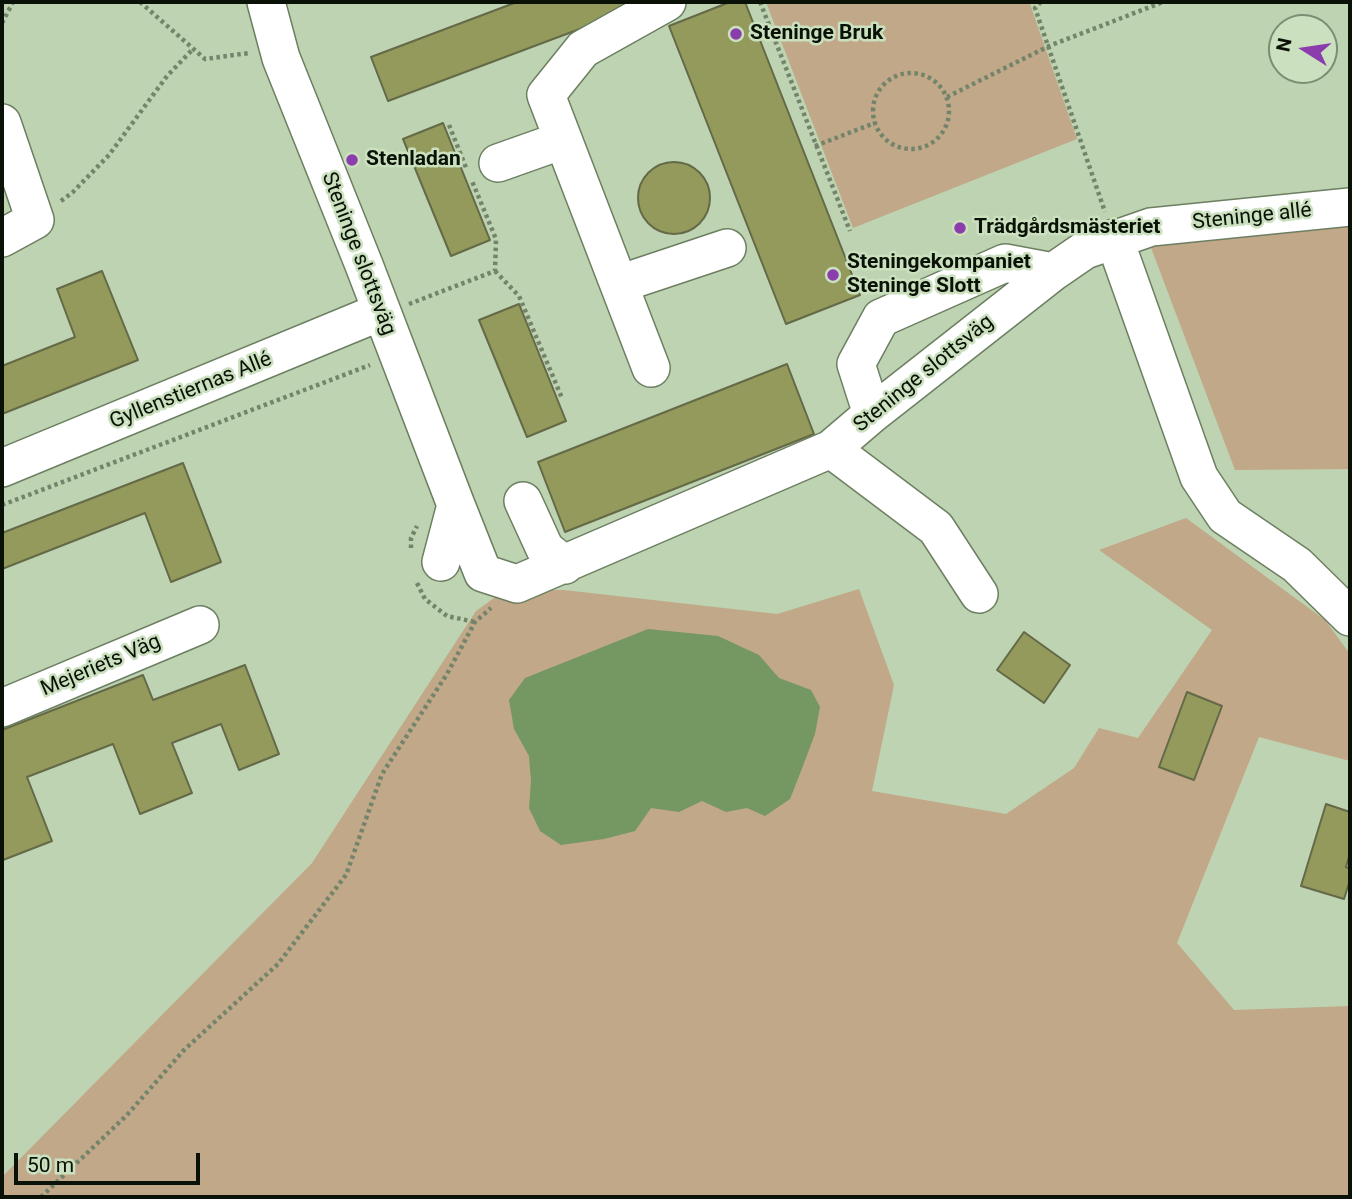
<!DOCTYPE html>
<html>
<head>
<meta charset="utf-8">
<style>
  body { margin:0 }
  #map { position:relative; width:1352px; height:1199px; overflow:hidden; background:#bdd3b1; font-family:Roboto,sans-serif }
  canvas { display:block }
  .frame { position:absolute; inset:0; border:4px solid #0a1106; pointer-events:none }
  .north { position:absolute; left:1268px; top:14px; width:70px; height:70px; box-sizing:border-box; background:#cae0be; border:2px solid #7d8d74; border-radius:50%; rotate:282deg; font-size:19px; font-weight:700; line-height:28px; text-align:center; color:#0a1106 }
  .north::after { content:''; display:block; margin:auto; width:24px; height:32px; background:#8c3dad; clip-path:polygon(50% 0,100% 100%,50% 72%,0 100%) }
  .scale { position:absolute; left:14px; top:1153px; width:186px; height:32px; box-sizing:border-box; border:4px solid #0a1106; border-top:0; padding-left:9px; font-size:21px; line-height:24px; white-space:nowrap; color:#0a1106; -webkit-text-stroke:5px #cae0be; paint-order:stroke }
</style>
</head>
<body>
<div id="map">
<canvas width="1352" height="1199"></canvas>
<div class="frame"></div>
<div class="north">N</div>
<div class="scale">50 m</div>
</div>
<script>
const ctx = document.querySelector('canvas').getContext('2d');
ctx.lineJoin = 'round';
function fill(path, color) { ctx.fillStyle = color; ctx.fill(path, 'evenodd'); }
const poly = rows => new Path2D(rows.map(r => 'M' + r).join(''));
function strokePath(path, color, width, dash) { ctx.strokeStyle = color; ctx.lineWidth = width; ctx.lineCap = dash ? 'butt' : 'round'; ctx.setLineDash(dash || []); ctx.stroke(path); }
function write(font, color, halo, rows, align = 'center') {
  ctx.font = font + ' Roboto,sans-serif'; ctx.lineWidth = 5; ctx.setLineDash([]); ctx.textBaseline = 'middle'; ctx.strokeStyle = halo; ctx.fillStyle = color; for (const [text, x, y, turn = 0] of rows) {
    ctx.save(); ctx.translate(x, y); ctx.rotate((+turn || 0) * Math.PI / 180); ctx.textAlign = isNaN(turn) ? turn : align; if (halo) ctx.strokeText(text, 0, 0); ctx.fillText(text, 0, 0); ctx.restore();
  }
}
const green = poly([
  [766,2,1032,2,1030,4,1077,139,853,228],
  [1350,222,1350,469,1235,470,1150,245],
  [1186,518,1325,620,1350,654,1350,761,1259,737,1177,943,1234,1010,1350,1006,1350,1197,2,1197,2,1177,312,863,476,611,505,590,564,590,777,614,859,589,894,685,872,791,1006,814,1074,768,1099,728,1138,738,1212,630,1099,550]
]);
const water = poly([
  [648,629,718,636,759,655,779,678,811,690,820,707,815,734,801,771,790,799,765,816,747,808,726,812,702,801,679,812,651,808,635,831,604,839,561,845,540,831,529,808,531,781,529,756,514,729,509,700,525,678]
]);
const building = poly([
  [517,2,640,2,641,6,388,101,371,57,517,2],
  [730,2,745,2,860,295,786,324,669,26,730,2],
  [443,123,490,240,451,256,403,139,443,123],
  '638 198a36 36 0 1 1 72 0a36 36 0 1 1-72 0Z',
  [102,271,138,360,2,414,2,366,75,337,57,289,102,271],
  [519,304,566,421,527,437,479,320,519,304],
  [787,364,814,434,565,532,538,462,787,364],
  [183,463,221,562,171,582,145,513,2,569,2,533,183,463],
  [1024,632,1070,665,1044,703,997,670,1024,632],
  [245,665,279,754,239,770,221,724,172,743,192,793,140,814,113,744,27,777,52,841,3,860,2,730,143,675,153,700,245,665],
  [1187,692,1222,706,1194,780,1159,767,1187,692],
  [1326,804,1350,812,1350,853,1346,867,1350,869,1350,880,1344,899,1301,886,1326,804]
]);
const path = poly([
  [140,2,205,59,249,53],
  [760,2,850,231],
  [1041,2,1035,8,1105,212],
  [2,23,13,2],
  '873 111a38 38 0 1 1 76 0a38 38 0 1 1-76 0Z',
  [947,97,1049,46,1163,2],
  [449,125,467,170],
  [815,146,875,123],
  [61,201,73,192,109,155,167,76,193,49],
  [495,271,519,296,562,398],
  [409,304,495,271,496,239,472,181],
  [2,505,370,365],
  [411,548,411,538,417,526],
  [417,583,425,599,447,616,475,622],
  [41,1197,127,1115,184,1050,278,964,346,875,382,774,447,674,475,622,491,608]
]);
const minor = poly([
  [266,2,281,58,364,265,456,505,441,562],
  [2,123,35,220,2,238],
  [498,163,563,140],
  [1114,238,1199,477,1225,516,1297,565,1350,617],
  [619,284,727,248],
  [651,368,546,95,583,49,667,2],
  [872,414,856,364,881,318,1005,263,1053,272],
  [831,449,936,528,979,594],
  [2,468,380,312],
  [523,501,545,549,565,565],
  [456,505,483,573,517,584,831,449,872,414,1053,272,1085,250,1151,227,1350,207],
  [2,708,200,625]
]);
const markers = [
  [736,34,7,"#8c3dad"],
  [352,160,7,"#8c3dad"],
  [960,228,7,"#8c3dad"],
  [833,275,7,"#8c3dad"]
];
const poiNames = [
  ["Steninge Bruk",750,34],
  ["Stenladan",366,160],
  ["Trädgårdsmästeriet",974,228],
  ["Steningekompaniet",847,263],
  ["Steninge Slott",847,287]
];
const streetNames = [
  ["Steninge allé",1252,217,-6],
  ["Steninge slottsväg",358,254,69],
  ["Steninge slottsväg",924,374,-39],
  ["Gyllenstiernas Allé",191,391,-22],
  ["Mejeriets Väg",101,666,-23]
];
fill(green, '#c0a889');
fill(water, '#759761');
fill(building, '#939a5c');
strokePath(building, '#646947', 2);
strokePath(minor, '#6c7f61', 40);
strokePath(path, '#74846b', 4.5, [3.5, 3.5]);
strokePath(minor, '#fff', 37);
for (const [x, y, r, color] of markers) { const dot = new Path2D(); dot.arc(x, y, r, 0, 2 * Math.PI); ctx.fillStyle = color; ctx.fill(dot); strokePath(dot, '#cae0be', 2.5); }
write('bold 21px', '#0a1106', '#cae0be', poiNames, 'left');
write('21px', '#0a1106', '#cae0be', streetNames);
</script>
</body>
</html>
